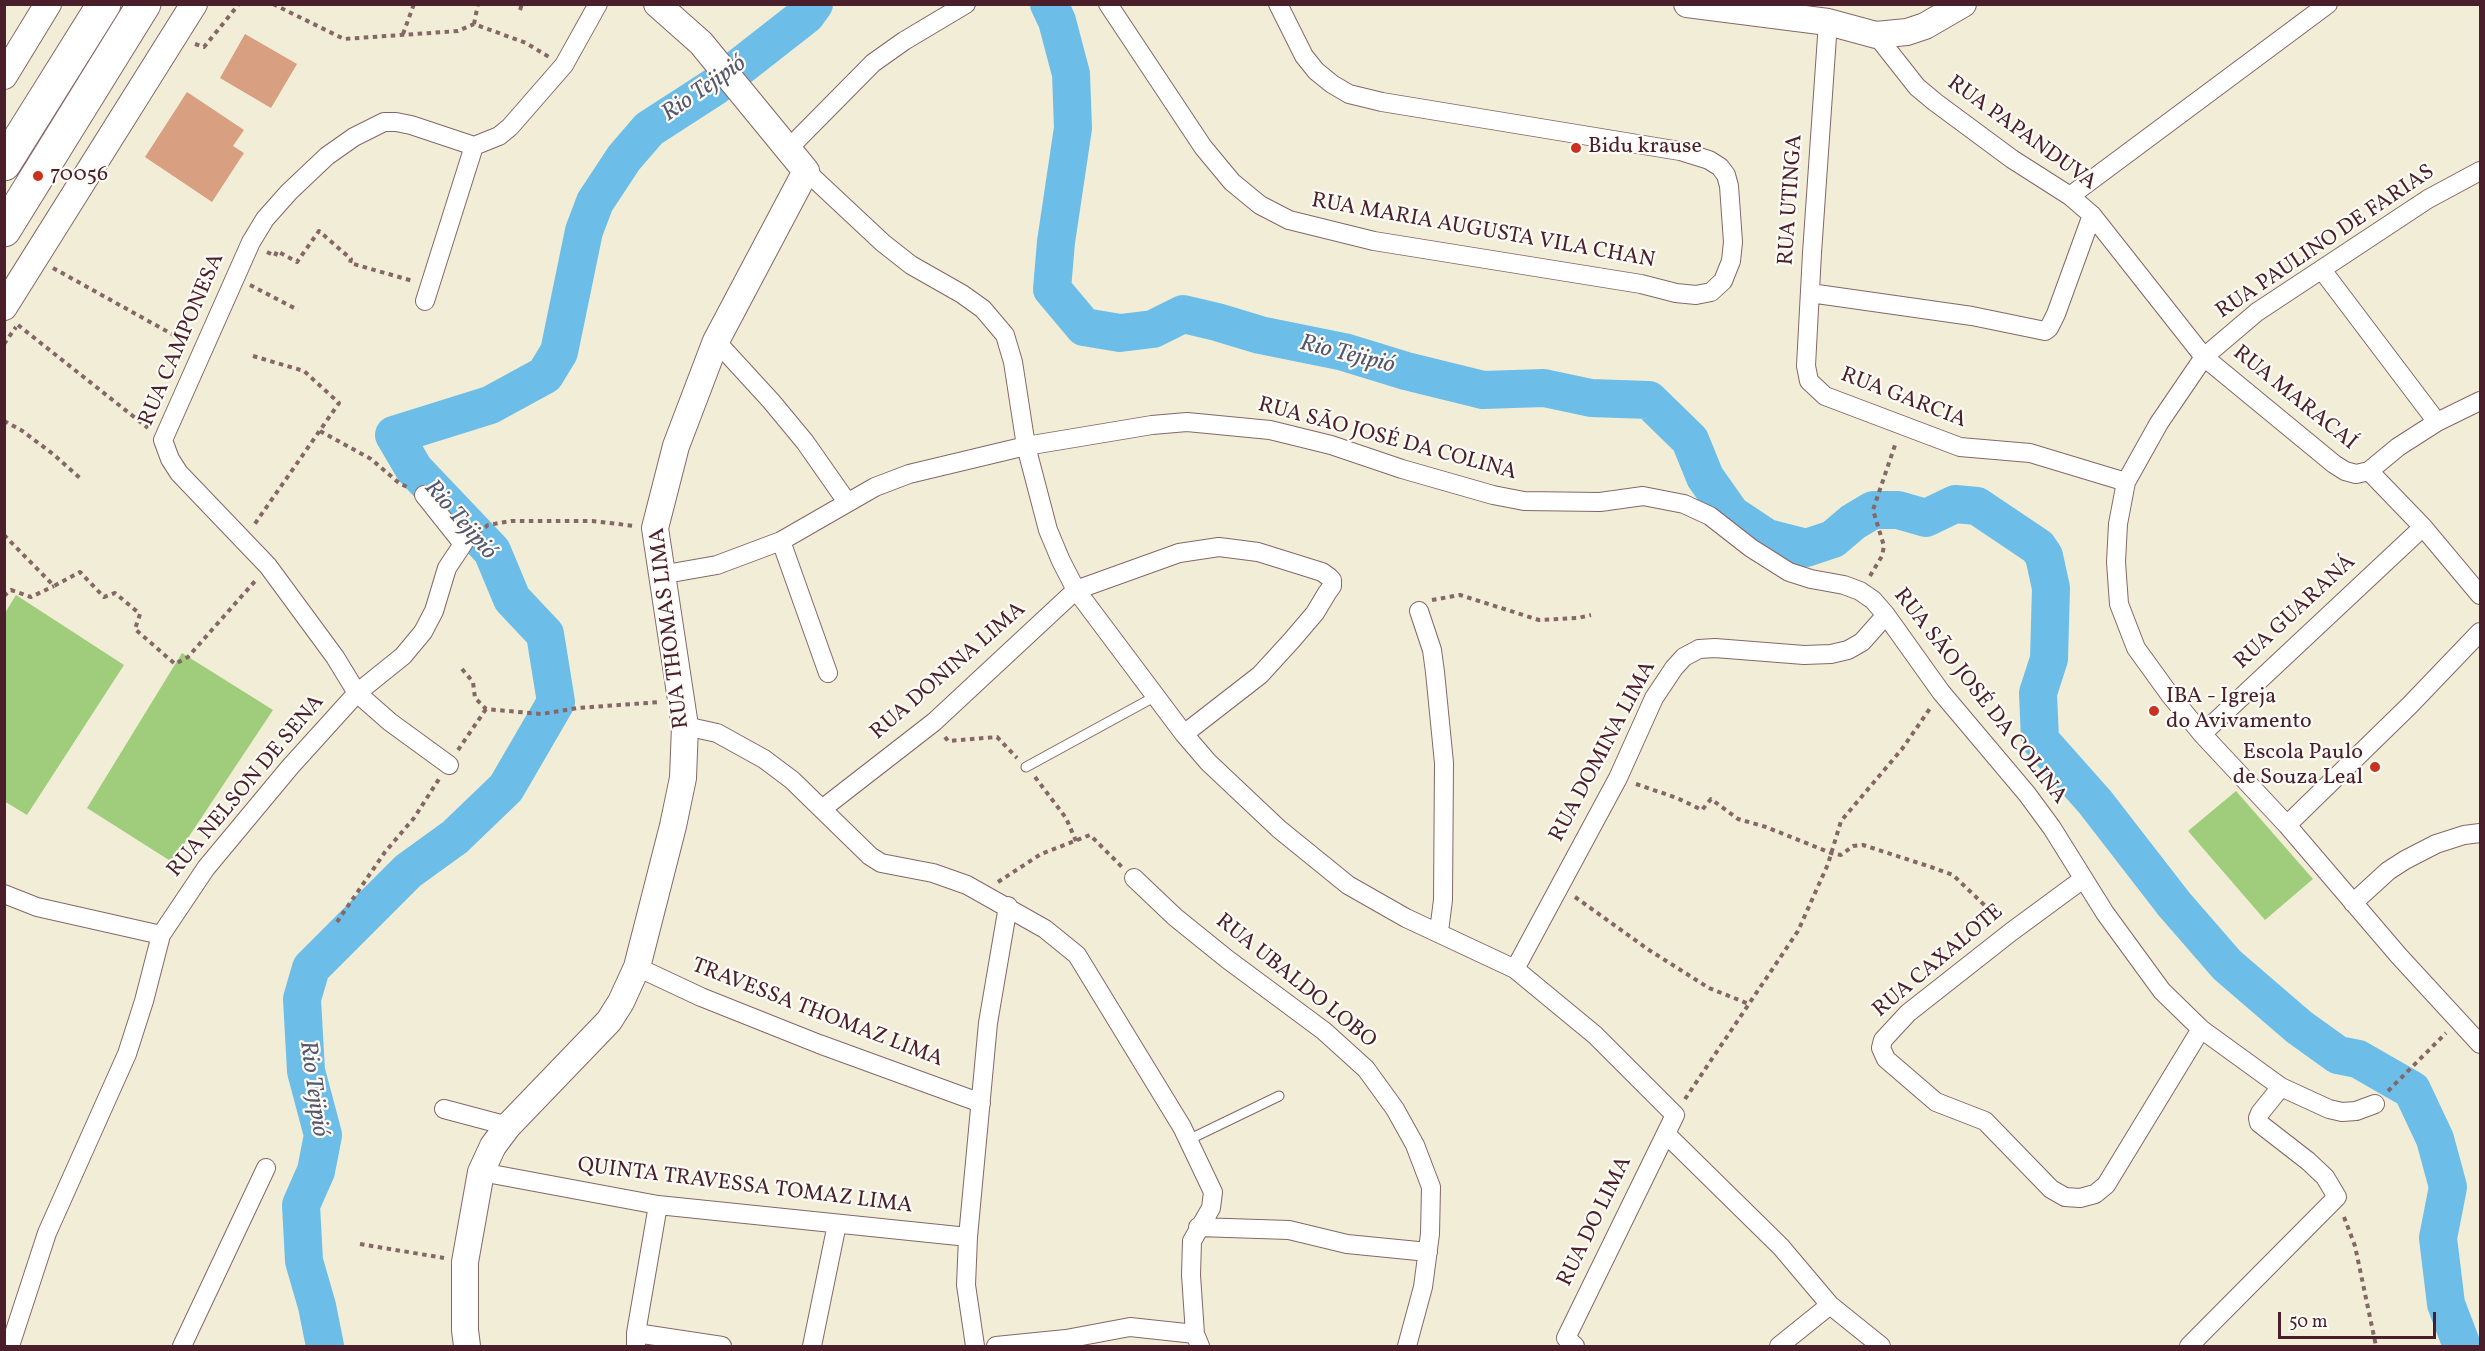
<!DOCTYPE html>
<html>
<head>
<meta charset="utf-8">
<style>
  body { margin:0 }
  #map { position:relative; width:2485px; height:1351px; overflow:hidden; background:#f2edd7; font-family:Vollkorn,serif }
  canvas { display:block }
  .frame { position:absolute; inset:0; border:6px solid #4a1f2b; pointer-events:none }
  .scale { position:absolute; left:2278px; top:1312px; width:158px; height:27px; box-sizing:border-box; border:3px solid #4a1f2b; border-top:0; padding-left:8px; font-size:18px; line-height:21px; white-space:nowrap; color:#4a1f2b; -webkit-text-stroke:4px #fdfcf7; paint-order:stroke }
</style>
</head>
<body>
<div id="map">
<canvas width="2485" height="1351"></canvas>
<div class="frame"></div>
<div class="scale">50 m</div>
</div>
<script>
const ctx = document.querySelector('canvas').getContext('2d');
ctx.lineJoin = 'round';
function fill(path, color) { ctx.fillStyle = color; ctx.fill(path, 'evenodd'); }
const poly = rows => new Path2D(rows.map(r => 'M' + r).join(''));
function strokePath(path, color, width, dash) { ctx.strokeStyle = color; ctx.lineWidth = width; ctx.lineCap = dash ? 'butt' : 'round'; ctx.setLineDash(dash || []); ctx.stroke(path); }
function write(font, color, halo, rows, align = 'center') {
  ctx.font = font + ' Vollkorn,serif'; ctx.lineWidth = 4.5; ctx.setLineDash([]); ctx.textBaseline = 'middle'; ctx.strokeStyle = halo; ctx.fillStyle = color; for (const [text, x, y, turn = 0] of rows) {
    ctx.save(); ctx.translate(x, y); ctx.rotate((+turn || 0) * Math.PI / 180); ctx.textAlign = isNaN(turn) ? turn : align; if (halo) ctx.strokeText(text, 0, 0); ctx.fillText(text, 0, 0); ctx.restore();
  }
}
const green = poly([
  [16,595,124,665,27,815,4,801,5,613],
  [182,653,273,710,172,862,87,808],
  [2236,791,2313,879,2265,920,2188,831]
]);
const river = poly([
  [1049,4,1057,21,1071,74,1073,128,1056,242,1052,289,1084,327,1120,333,1153,329,1183,314,1217,322,1260,335,1344,352,1406,371,1483,390,1544,388,1591,398,1649,400,1690,440,1705,477,1731,514,1767,538,1806,548,1833,539,1853,522,1873,510,1898,510,1926,518,1955,504,1977,506,2038,547,2044,556,2051,588,2049,659,2038,693,2040,740,2095,802,2174,904,2227,965,2299,1027,2338,1055,2358,1059,2412,1090,2435,1139,2448,1187,2438,1238,2446,1304,2462,1346],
  [325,1346,317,1306,304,1261,301,1205,316,1171,323,1135,306,1071,302,999,311,968,408,871,455,837,506,788,556,702,545,634,512,599,492,551,414,469,394,435,490,405,545,375,559,352,584,231,595,202,624,158,649,129,714,87,806,15,814,4]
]);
const building = poly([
  [245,34,297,64,271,108,220,78],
  [187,92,244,130,233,146,244,153,212,202,145,157]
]);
const path = poly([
  [273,4,344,39,458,31,474,24,526,43,549,57],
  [520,10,522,4],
  [474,24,478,4],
  [403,34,414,4],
  [195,44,204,47,239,4],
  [267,252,275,256,277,251,297,262,319,231,351,259,350,263,413,281],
  [53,268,188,343],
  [250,285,298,310],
  [18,325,148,428],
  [4,344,16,327],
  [253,356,304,371,339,403,254,525],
  [4,421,21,430,53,454,80,478],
  [320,431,371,459,399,483,409,488],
  [478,533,488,525,511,521,592,521,635,526],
  [4,535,54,586,80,572,104,597,115,593,140,614,135,629,175,664,188,657,256,580],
  [1870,576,1882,556,1884,546,1873,510,1896,442],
  [4,596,11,590,31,597,54,586],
  [1432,600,1460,595,1539,620,1578,618,1591,615],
  [462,669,473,682,475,698,486,709,541,714,578,708,660,702],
  [945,737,948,741,997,737,1017,758],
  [458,750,486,709],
  [1035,777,1066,818,1076,841],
  [1636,784,1677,798,1702,810,1711,799,1738,819,1766,827,1831,853,1841,855,1853,846,1863,845,1931,867,1953,875,2000,920],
  [998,882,1041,854,1090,835,1122,867],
  [1575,897,1649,950,1709,988,1749,1004],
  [337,922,385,852,414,818,439,779],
  [2388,1091,2446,1033],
  [1685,1099,1798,931,1828,864,1841,821,1902,749,1931,707],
  [2344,1217,2355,1246,2376,1346],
  [360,1244,444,1258]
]);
const lane = poly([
  [1026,767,1156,696],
  [1188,1140,1279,1096]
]);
const street = poly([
  [1108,4,1203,147,1232,182,1260,205,1289,220,1374,241,1641,284,1676,293,1696,295,1711,292,1723,281,1731,261,1733,242,1729,186,1726,175,1720,167,1709,160,1680,151,1382,102,1349,94,1332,84,1316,71,1304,56,1278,4],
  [1828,22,1812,253,1806,366,1809,381,1825,396,1960,447,2030,453,2126,482],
  [1876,35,1917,87,1935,102,2012,159,2070,196,2092,215,2204,357,2334,464,2345,471,2356,474,2369,471],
  [788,149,873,63,904,41,966,4],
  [806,171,883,243,911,265,962,294,983,309,1005,335,1013,362,1026,446,1048,530,1061,561,1076,590,1184,734,1208,762,1279,829,1348,885,1406,918,1515,969,1595,1035,1675,1115,1566,1338,1575,1346],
  [2480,171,2428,199,2257,312,2204,357,2159,423,2126,482,2118,524,2116,562,2119,604,2136,648,2170,695,2202,734,2287,825,2399,956,2480,1044],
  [2070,196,2328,4],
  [2322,270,2437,422],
  [1810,293,1972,316,2045,331,2049,328,2056,314,2092,215],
  [425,301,474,146],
  [716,341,771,401,805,442,847,502],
  [2369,471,2423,527,2480,595],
  [2369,471,2398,447,2437,422,2480,401],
  [781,541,828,673],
  [660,575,717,565,781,541,875,487,909,474,1026,446,1152,425,1187,422,1270,430,1331,445,1402,469,1493,495,1524,501,1600,502,1643,496,1684,504,1710,516,1751,548,1789,572,1811,579,1844,585,1860,591,1873,600,1886,615,1941,692,2027,794,2052,828,2105,913,2162,991,2201,1029,2281,1087,2260,1113,2258,1118,2259,1123,2308,1161,2325,1177,2337,1197,2189,1346],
  [1419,611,1432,650,1435,672,1444,763,1443,900,1439,931],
  [685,726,717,733,764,759,792,780,870,856,881,863,933,873,967,885,1045,929,1077,955,1182,1127,1213,1192,1211,1208,1192,1241,1191,1275,1195,1334],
  [2202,734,2423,527],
  [449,765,390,722,357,693,335,657,268,566,179,473,170,459,163,440,251,242,265,219,289,192,327,156,354,137,384,122,396,122,411,125,474,146,499,136,510,127,564,65,598,4],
  [822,809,934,722,1076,590,1179,553,1219,547,1258,552,1322,572,1329,577,1332,580,1332,586,1327,593,1315,613,1292,640,1260,675,1184,734],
  [2287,825,2410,705,2480,632],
  [1134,878,1175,917,1227,959,1324,1031,1366,1069,1395,1109,1415,1145,1431,1187,1430,1234,1423,1287,1407,1346],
  [2083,879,2011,932,1908,1013,1883,1040,1881,1048,1886,1059,1936,1102,1985,1121,2051,1189,2065,1197,2080,1198,2095,1194,2106,1185,2201,1029],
  [4,894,37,907,161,935],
  [2353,903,2388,871,2405,860,2436,844,2464,835,2480,833],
  [637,967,701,997,819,1044,981,1103],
  [1515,969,1618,778,1654,698,1674,668,1684,657,1699,649,1715,648,1804,655,1831,654,1848,650,1862,642,1886,615],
  [2281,1087,2329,1109,2342,1112,2356,1111,2375,1104],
  [444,1109,508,1126],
  [1666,1134,1781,1247,1830,1305,1881,1346],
  [481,1172,658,1205,968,1237],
  [1198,1227,1289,1230,1347,1244,1428,1252],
  [636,1333,722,1346],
  [10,1346,47,1233,127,1054,144,1001,161,935,206,868,290,767,357,693,403,656,423,632,434,611,447,568,463,544,424,495],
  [182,1346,266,1168],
  [636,1346,636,1333,658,1205],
  [812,1346,837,1224],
  [975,1346,966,1285,968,1237,988,1023,1008,906],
  [996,1346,1066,1339,1130,1327,1195,1334,1200,1346],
  [1779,1346,1830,1305]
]);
const secondary = poly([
  [1687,4,1828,22,1876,35,1907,32,1925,26,1963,4],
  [4,76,48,4],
  [4,307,194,4],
  [467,1346,465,1330,465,1262,481,1172,493,1146,508,1126,609,1021,621,1002,637,967,673,826,683,778,685,726,655,528,676,446,716,341,806,171,701,43,657,4]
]);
const highway = poly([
  [4,164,104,4],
  [4,230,144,4]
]);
const markers = [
  [1576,148,6,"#c8321e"],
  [38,176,6,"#c8321e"],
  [2154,711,6,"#c8321e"],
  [2375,767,6,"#c8321e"]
];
const streetNames = [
  ["RUA PAPANDUVA",2021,134,36],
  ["RUA UTINGA",1792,200,-86],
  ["RUA MARIA AUGUSTA VILA CHAN",1483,232,10],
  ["RUA PAULINO DE FARIAS",2326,243,-34],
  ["RUA CAMPONESA",183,340,-67],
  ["RUA GARCIA",1903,399,21],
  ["RUA MARACAÍ",2294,399,39],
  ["RUA SÃO JOSÉ DA COLINA",1387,440,15],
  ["RUA GUARANÁ",2296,613,-43],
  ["RUA THOMAS LIMA",671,628,-97],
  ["RUA DONINA LIMA",949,672,-41],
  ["RUA SÃO JOSÉ DA COLINA",1979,697,52],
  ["RUA DOMINA LIMA",1604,752,-62],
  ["RUA NELSON DE SENA",247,787,-50],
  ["RUA CAXALOTE",1939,962,-40],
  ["RUA UBALDO LOBO",1295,982,39],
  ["TRAVESSA THOMAZ LIMA",817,1014,21],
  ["QUINTA TRAVESSA TOMAZ LIMA",745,1187,7],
  ["RUA DO LIMA",1596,1222,-64]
];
const poiNames = [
  ["Bidu krause",1588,148],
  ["70056",50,176],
  ["IBA - Igreja",2166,698],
  ["do Avivamento",2166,723],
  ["Escola Paulo",2363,754,"right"],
  ["de Souza Leal",2363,779,"right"]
];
const waterNames = [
  ["Rio Tejipió",705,90,-35],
  ["Rio Tejipió",1347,356,14],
  ["Rio Tejipió",459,521,49],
  ["Rio Tejipió",312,1089,82]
];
fill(green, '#9fcd7b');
strokePath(river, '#6cbee8', 38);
fill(building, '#d89f80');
strokePath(lane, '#856767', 11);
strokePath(street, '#856767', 20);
strokePath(secondary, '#856767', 28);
strokePath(highway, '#856767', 35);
strokePath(path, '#856767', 4, [4.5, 4.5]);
strokePath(lane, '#fff', 9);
strokePath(street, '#fff', 18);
strokePath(secondary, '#fff', 26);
strokePath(highway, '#fff', 33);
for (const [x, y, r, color] of markers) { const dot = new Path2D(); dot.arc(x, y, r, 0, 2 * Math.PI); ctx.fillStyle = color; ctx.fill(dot); strokePath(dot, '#fdfcf7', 2); }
write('22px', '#4a1f2b', '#fdfcf7', streetNames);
write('22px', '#4a1f2b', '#fdfcf7', poiNames, 'left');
write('italic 24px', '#56576d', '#fdfcf7', waterNames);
</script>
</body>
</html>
